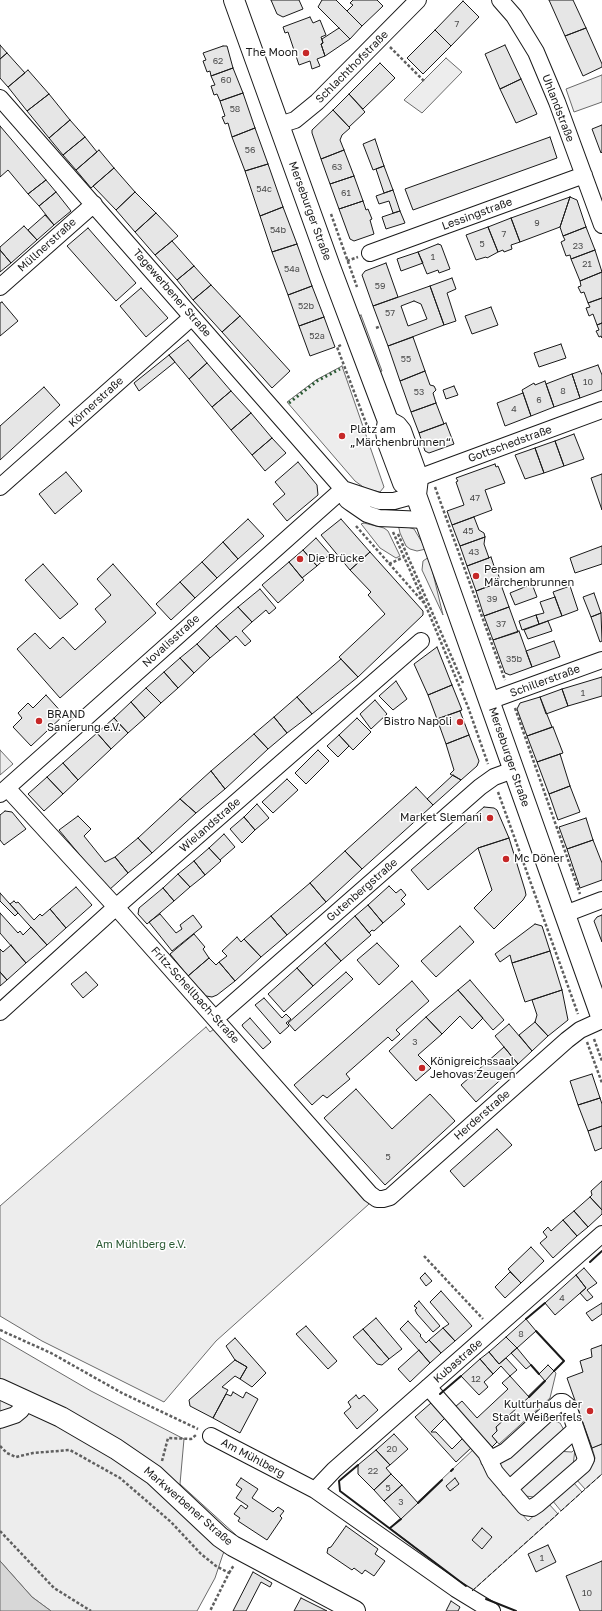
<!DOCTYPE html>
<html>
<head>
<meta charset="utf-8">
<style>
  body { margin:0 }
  canvas { display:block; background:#fff }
</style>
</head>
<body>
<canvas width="602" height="1611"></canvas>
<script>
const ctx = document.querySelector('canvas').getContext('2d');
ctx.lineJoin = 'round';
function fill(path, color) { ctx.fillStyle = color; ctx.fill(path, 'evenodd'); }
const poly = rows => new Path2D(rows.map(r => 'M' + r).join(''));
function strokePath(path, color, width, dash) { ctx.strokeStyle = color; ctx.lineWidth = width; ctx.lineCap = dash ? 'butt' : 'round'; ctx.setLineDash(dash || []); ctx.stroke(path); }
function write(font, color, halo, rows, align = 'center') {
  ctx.font = font + ' "Golos Text",sans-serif'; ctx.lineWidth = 3; ctx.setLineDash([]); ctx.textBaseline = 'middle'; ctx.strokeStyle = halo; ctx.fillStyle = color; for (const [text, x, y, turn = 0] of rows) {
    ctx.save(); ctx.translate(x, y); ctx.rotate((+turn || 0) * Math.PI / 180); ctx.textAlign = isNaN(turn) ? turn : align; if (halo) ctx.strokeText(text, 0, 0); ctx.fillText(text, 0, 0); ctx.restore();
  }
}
const built = poly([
  [446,58,462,72,422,113,404,100,446,58],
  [602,75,602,102,574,112,566,89,602,75],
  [361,315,382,371,378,373,358,317,361,315],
  [342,366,384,487,380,492,366,489,355,481,287,402,316,380,342,366],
  [364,523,384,528,388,531,400,556,396,558,380,548,362,525,361,524,364,523],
  [398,524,414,529,426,549,417,551,410,549,406,546,400,533,398,524],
  [429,557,443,615,422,570,423,561,429,557],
  [0,750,13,764,0,775,0,750],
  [206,1027,210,1032,214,1029,369,1204,216,1341,164,1402,42,1341,0,1316,0,1206,206,1027],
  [0,1338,91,1391,184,1439,180,1484,236,1535,223,1554,215,1578,197,1611,51,1611,32,1597,0,1561,0,1338],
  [554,1371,556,1373,550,1398,499,1444,492,1436,497,1431,496,1427,554,1371],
  [551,1420,560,1423,564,1430,512,1482,499,1468,500,1463,551,1420],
  [602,1444,602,1474,585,1489,576,1479,594,1462,595,1458,592,1448,602,1444],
  [475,1448,488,1474,528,1521,548,1503,558,1514,472,1591,390,1528,475,1448],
  [575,1449,573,1466,534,1497,525,1496,514,1487,555,1451,572,1452,575,1449],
  [573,1482,582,1492,561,1511,552,1500,573,1482]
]);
const water = poly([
  [0,1561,32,1597,51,1611,0,1611,0,1561]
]);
const building = poly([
  [271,0,299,0,303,9,283,17,277,14,271,0],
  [322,0,336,0,362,26,350,39,318,7,322,0],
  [353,0,377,0,383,6,362,26,347,11,353,5,350,3,353,0],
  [549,0,573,0,586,28,565,36,549,0],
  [463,1,479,17,451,46,435,30,463,1],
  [310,17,313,23,320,20,326,35,321,37,323,43,321,44,325,56,317,59,320,66,312,69,310,61,299,65,288,32,285,33,283,27,310,17],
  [339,28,350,39,325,56,321,44,323,43,322,39,339,28],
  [586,28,602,64,602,67,583,76,565,36,586,28],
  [435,30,451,46,423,74,407,58,435,30],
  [0,45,7,53,0,59,0,45],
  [505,45,521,79,500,89,485,54,505,45],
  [223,46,227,46,233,68,211,76,210,71,207,72,203,61,206,60,203,53,223,46],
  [7,53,25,73,8,87,0,78,0,59,7,53],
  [380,63,395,78,363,109,349,94,380,63],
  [233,68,243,93,220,101,217,94,214,95,211,86,215,85,211,76,233,68],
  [28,70,49,94,27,111,8,87,28,70],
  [521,79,537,114,516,123,500,89,521,79],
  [243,93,255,128,232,137,228,123,225,124,222,117,225,116,220,101,243,93],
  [49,94,70,120,49,138,27,111,49,94],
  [349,94,365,112,349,127,333,110,349,94],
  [333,110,350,128,342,135,340,140,344,150,321,159,312,133,312,130,333,110],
  [70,120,85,137,63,155,49,138,70,120],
  [602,125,602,152,601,153,592,129,602,125],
  [0,126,46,180,28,194,8,170,0,177,0,126],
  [255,128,268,164,245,171,232,137,255,128],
  [85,137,97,152,76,170,63,155,85,137],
  [550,137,557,158,413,210,405,189,550,137],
  [375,139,384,166,373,170,363,144,375,139],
  [99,150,114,168,91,188,76,170,99,150],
  [344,150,354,176,330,184,321,159,344,150],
  [268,164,283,207,260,216,245,171,268,164],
  [384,166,393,190,384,193,376,169,384,166],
  [114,168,135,192,116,210,93,186,114,168],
  [354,176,363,201,339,209,330,184,354,176],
  [46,180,56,192,39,206,28,194,46,180],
  [393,190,400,211,393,213,389,201,379,204,376,196,393,190],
  [56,192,71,211,54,225,39,206,56,192],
  [135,192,156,213,135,232,116,210,135,192],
  [570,197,577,200,586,227,563,236,560,227,570,197],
  [570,197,560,227,520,242,511,218,570,197],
  [363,201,366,210,368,209,372,219,370,220,374,234,354,241,350,239,339,209,363,201],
  [283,207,297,244,272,252,260,216,283,207],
  [400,211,405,223,386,229,382,217,400,211],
  [156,213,178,236,155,255,135,232,156,213],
  [45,215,54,225,37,240,28,230,45,215],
  [511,218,520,242,511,245,512,249,504,252,503,250,498,252,488,227,511,218],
  [24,226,37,240,11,263,0,250,0,247,24,226],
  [488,227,498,252,487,258,486,257,476,260,466,235,488,227],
  [586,227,595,250,571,259,570,255,566,256,561,242,565,240,563,236,586,227],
  [88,228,136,283,116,301,67,246,88,228],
  [172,241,194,266,177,280,155,255,172,241],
  [297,244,312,286,288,295,272,252,297,244],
  [438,244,441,245,450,269,439,273,438,270,427,274,418,252,438,244],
  [0,250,11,263,0,272,0,250],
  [595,250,602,272,580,281,571,259,595,250],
  [418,252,423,263,401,271,397,259,418,252],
  [386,263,398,297,373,306,362,275,365,271,386,263],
  [194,266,211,285,193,300,177,280,194,266],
  [602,272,602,298,588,303,584,292,581,293,578,287,581,286,580,281,602,272],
  [452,278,456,289,447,293,456,321,444,325,430,286,452,278],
  [211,285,240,316,222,332,193,300,211,285],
  [312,286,324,317,299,326,288,295,312,286],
  [430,286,444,325,388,346,373,306,430,286],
  [414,301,421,304,427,319,408,326,401,306,414,301],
  [141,288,168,318,146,337,120,306,141,288],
  [602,298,602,323,597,325,593,314,589,316,586,308,590,307,588,303,602,298],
  [2,302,18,321,0,336,0,303,2,302],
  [491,307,498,325,472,334,465,316,491,307],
  [240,316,290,371,272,388,222,332,240,316],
  [324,317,335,347,310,356,299,326,324,317],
  [602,323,602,338,601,336,599,337,596,331,599,330,597,325,602,323],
  [413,337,425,371,400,381,388,346,413,337],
  [188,340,207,363,189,379,169,355,188,340],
  [561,344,566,358,539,367,534,353,561,344],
  [169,355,175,362,139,391,134,383,169,355],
  [207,363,231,391,212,407,189,379,207,363],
  [598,365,602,375,602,390,580,398,572,374,598,365],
  [425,371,430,385,434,386,436,390,433,393,436,403,411,412,400,381,425,371],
  [572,374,580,398,554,407,546,384,572,374],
  [545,381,554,407,531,416,522,390,534,383,535,385,545,381],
  [454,386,458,395,446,399,443,390,454,386],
  [44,387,60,405,0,460,0,426,44,387],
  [231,391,251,413,231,430,212,407,231,391],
  [523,393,531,416,505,426,497,403,523,393],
  [436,403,444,424,419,433,411,412,436,403],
  [251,413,272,438,252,455,231,430,251,413],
  [446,423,454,444,429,453,425,451,419,433,446,423],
  [574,434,584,459,564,466,555,441,574,434],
  [272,438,286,453,265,471,252,455,272,438],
  [555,441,564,466,544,473,535,448,555,441],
  [535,448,544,473,525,479,515,455,535,448],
  [298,462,317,485,318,495,287,521,273,504,285,494,275,482,298,462],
  [495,464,496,467,498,466,505,483,485,490,492,510,452,525,447,511,464,505,456,482,458,481,456,478,495,464],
  [66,472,82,491,55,514,39,494,66,472],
  [602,474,602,510,591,478,602,474],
  [474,517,479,530,484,533,485,537,460,546,452,525,474,517],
  [248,519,264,536,238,559,223,542,248,519],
  [341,519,370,552,350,570,321,535,341,519],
  [485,537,484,544,489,558,467,566,460,546,485,537],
  [316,538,330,554,317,566,303,550,316,538],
  [223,542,238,559,217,578,202,562,223,542],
  [602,546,602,564,575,573,570,558,602,546],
  [303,550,317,566,302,578,289,562,303,550],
  [370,552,423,611,423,615,358,677,339,657,385,614,368,595,371,592,350,570,370,552],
  [491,557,494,566,497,568,500,582,476,591,467,566,491,557],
  [202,562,217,578,195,598,180,582,202,562],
  [289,562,304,580,278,603,262,585,289,562],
  [43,564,78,604,60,619,25,580,43,564],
  [113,564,156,613,60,698,17,649,35,633,50,649,63,637,75,650,106,622,95,609,111,595,97,579,113,564],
  [180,582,195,598,171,620,156,604,180,582],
  [500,582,509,607,484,616,476,591,500,582],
  [532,584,537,597,515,605,510,593,532,584],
  [570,586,578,610,562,616,553,592,570,586],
  [260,589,276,608,269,614,266,610,252,622,238,607,260,589],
  [594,593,601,613,591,617,583,597,594,593],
  [555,597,562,616,539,624,536,615,544,613,540,602,555,597],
  [238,607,252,622,242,631,251,641,245,646,236,636,230,641,216,626,238,607],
  [509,607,518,632,493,640,484,616,509,607],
  [601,613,602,641,600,642,591,617,601,613],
  [536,615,539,624,522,630,519,621,536,615],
  [548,621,552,631,528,639,524,630,548,621],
  [216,626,230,641,210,658,197,644,216,626],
  [519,631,532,667,510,675,505,673,493,640,519,631],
  [554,641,560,657,532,667,526,651,554,641],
  [197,644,210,658,194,673,180,658,197,644],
  [437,647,452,685,428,695,414,664,437,647],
  [180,658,194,673,178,688,164,672,180,658],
  [341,659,358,677,312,714,297,697,341,659],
  [164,672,178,688,161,703,146,688,164,672],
  [602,677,602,696,568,706,562,689,602,677],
  [396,681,407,699,393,710,379,696,396,681],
  [452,685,462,710,437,719,428,695,452,685],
  [146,688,161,703,145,718,131,702,146,688],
  [562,689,568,706,546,714,540,697,562,689],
  [46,695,64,715,31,746,13,727,22,718,18,713,28,703,33,708,46,695],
  [297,697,312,714,287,733,274,717,297,697],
  [540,697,552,727,527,736,517,709,520,703,540,697],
  [375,700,387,714,371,729,360,714,375,700],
  [131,702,145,718,128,733,114,718,131,702],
  [460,711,469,735,446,744,437,719,460,711],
  [274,717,287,733,268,749,254,734,274,717],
  [114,718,128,733,111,749,97,733,114,718],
  [357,718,371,732,353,750,339,735,357,718],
  [553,727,563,753,537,762,527,736,553,727],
  [97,733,111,749,78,780,63,763,97,733],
  [254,734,268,749,225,789,211,771,254,734],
  [339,735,349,746,338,757,327,746,339,735],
  [469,735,479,761,477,766,461,780,450,774,454,770,446,744,469,735],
  [318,750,329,761,306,784,295,773,318,750],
  [560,754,570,786,549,794,537,762,560,754],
  [63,763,78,780,63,794,47,777,63,763],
  [211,771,225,789,196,813,180,799,211,771],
  [453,775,461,780,433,805,427,799,453,775],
  [47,777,63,794,44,811,28,794,47,777],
  [287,779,298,790,273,813,262,802,287,779],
  [570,786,580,812,558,820,549,794,570,786],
  [416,787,433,805,362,869,345,851,416,787],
  [180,799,196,813,152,853,138,838,180,799],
  [257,804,269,818,255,830,244,817,257,804],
  [484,807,494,808,497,810,509,838,478,848,428,890,411,870,484,807],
  [5,811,12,812,26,829,4,845,0,840,0,815,5,811],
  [78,816,91,829,84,836,105,862,115,857,128,873,109,890,59,830,78,816],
  [244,817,255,830,242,843,230,829,244,817],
  [586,818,593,840,567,849,559,827,586,818],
  [224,834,235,847,220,860,209,848,224,834],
  [138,838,152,853,128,873,115,857,138,838],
  [509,838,525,890,526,895,523,900,494,929,474,908,492,890,478,848,509,838],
  [593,840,602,863,602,880,580,888,567,849,593,840],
  [209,848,221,861,205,875,194,861,209,848],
  [345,851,362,869,326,902,310,883,345,851],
  [194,861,205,875,190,887,178,874,194,861],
  [178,874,190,887,174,901,163,888,178,874],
  [310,883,326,902,287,935,271,916,310,883],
  [389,886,396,893,401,889,406,895,401,900,405,904,383,923,368,905,389,886],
  [76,887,92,905,66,928,50,909,76,887],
  [163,888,174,901,147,924,138,914,139,908,163,888],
  [0,893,18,913,15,916,0,901,0,893],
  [14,901,16,903,18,902,34,920,40,914,42,916,50,909,66,928,47,945,10,904,14,901],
  [368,905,383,923,374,931,372,930,369,933,355,916,368,905],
  [0,913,18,933,20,931,23,935,31,927,47,945,26,963,0,933,0,913],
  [160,914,176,933,182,929,180,925,193,915,202,927,172,951,149,922,160,914],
  [602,915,602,942,594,921,597,917,602,915],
  [271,916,287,935,261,957,244,939,271,916],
  [355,916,371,935,341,961,325,943,355,916],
  [535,924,542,926,550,951,512,963,510,955,500,962,495,954,535,924],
  [460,926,474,942,436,977,421,961,460,926],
  [194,934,205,947,203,949,209,958,188,976,170,954,194,934],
  [237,937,241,942,244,939,261,957,235,981,219,962,227,956,222,951,237,937],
  [325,943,341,961,313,986,297,968,325,943],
  [377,943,399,966,379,985,357,960,377,943],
  [11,945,26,963,7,980,0,972,0,949,3,952,11,945],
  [550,951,562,990,525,1002,512,963,550,951],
  [209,958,216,965,219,962,235,981,217,995,212,997,206,996,188,976,209,958],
  [297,968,313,986,284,1012,268,994,297,968],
  [0,972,7,980,0,986,0,972],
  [86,972,98,985,83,998,71,984,86,972],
  [346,972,353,979,295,1031,288,1023,346,972],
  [470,980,504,1020,493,1030,458,990,470,980],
  [412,981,429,1001,396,1030,400,1034,392,1041,388,1037,346,1074,350,1079,327,1098,323,1095,312,1105,294,1085,412,981],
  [458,990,483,1018,472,1029,460,1016,442,1034,426,1017,458,990],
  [562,990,568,1020,548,1036,535,1022,537,1015,532,1000,562,990],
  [264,998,282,1018,286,1014,291,1019,286,1023,289,1026,280,1034,255,1005,264,998],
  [426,1017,442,1034,418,1055,431,1068,416,1081,389,1051,426,1017],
  [250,1018,271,1042,263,1049,243,1027,242,1025,250,1018],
  [535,1022,548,1036,532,1051,519,1035,535,1022],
  [509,1024,532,1051,518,1064,495,1036,509,1024],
  [504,1047,518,1064,476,1102,461,1085,504,1047],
  [592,1074,600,1098,578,1105,570,1081,592,1074],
  [356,1089,392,1129,430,1094,455,1121,385,1185,324,1118,356,1089],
  [600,1098,602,1104,602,1126,588,1131,578,1105,600,1098],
  [602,1126,602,1148,595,1151,588,1131,602,1126],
  [497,1129,512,1145,464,1187,450,1171,497,1129],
  [602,1181,602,1210,590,1197,592,1195,591,1191,602,1181],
  [590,1197,602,1210,602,1214,588,1227,574,1211,590,1197],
  [574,1211,588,1227,577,1236,563,1220,574,1211],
  [563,1220,577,1236,553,1258,540,1243,547,1237,543,1232,548,1227,551,1231,563,1220],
  [531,1247,544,1261,521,1283,508,1269,531,1247],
  [584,1268,597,1283,587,1290,593,1297,587,1301,580,1293,586,1288,576,1275,584,1268],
  [510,1272,521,1283,505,1298,495,1287,510,1272],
  [425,1273,432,1281,426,1286,420,1278,425,1273],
  [576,1275,586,1288,555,1315,545,1303,576,1275],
  [441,1291,472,1326,455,1341,443,1328,449,1324,430,1302,441,1291],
  [419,1301,440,1326,433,1332,417,1314,415,1310,417,1308,414,1306,419,1301],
  [602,1303,602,1314,592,1321,586,1313,602,1303],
  [376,1318,402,1349,389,1359,363,1329,376,1318],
  [526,1319,536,1331,517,1348,506,1337,526,1319],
  [408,1321,421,1335,420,1336,426,1343,429,1340,441,1353,430,1363,400,1329,408,1321],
  [306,1326,337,1361,328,1369,296,1334,306,1326],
  [443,1328,455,1341,441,1353,429,1340,443,1328],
  [363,1329,389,1359,382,1365,377,1364,353,1337,363,1329],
  [506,1337,517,1348,499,1364,489,1352,506,1337],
  [235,1338,266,1373,252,1387,240,1379,247,1367,235,1360,226,1346,235,1338],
  [602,1345,602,1444,592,1448,567,1378,583,1372,580,1361,592,1357,591,1349,602,1345],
  [517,1348,531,1365,526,1369,511,1353,517,1348],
  [419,1350,430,1363,410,1382,398,1369,419,1350],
  [489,1352,499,1364,506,1358,517,1370,510,1376,501,1366,493,1374,480,1359,489,1352],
  [480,1359,493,1374,484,1382,488,1387,479,1395,461,1376,480,1359],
  [235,1360,247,1367,240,1379,235,1376,222,1387,228,1390,213,1418,190,1406,189,1400,235,1360],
  [548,1365,554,1371,545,1381,539,1374,548,1365],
  [510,1376,529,1397,496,1427,497,1431,492,1436,497,1442,492,1447,455,1407,462,1401,477,1418,508,1389,502,1383,510,1376],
  [233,1392,243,1398,246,1392,258,1399,240,1433,213,1418,226,1394,231,1396,233,1392],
  [356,1395,359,1399,364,1395,378,1410,357,1429,344,1413,351,1407,348,1402,356,1395],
  [431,1403,445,1418,431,1432,436,1432,452,1449,463,1438,472,1447,456,1462,415,1417,431,1403],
  [394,1434,408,1449,390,1465,376,1450,394,1434],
  [376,1450,390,1465,386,1468,391,1474,374,1490,358,1474,358,1465,376,1450],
  [391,1474,402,1485,384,1501,374,1490,391,1474],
  [241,1478,258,1489,252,1498,273,1512,278,1507,284,1511,280,1516,282,1518,267,1540,238,1521,240,1518,234,1514,241,1505,246,1509,248,1506,236,1498,242,1489,236,1485,241,1478],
  [455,1478,459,1484,450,1491,446,1486,455,1478],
  [402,1485,418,1503,401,1519,384,1501,402,1485],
  [346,1526,378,1549,375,1554,385,1561,374,1576,365,1570,362,1574,354,1568,352,1570,327,1553,328,1548,331,1547,346,1526],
  [482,1528,492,1537,482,1549,472,1540,482,1528],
  [548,1545,556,1562,536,1572,528,1554,548,1545],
  [602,1561,602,1611,580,1611,566,1576,602,1561],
  [253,1572,272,1583,270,1587,261,1582,246,1611,233,1611,253,1572],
  [301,1598,327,1611,294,1611,301,1598],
  [451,1601,460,1607,458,1611,446,1611,451,1601]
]);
const path = poly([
  [390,47,425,82],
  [331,214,357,287],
  [347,261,358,257],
  [376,328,381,326],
  [341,345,337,347,369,431],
  [435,487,505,680],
  [356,526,424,603],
  [393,532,428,611,468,707,488,764],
  [398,534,463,683],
  [389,564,404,557],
  [515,708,580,894],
  [498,792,578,1014],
  [594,1039,602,1061],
  [587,1042,602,1083],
  [424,1256,483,1319],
  [0,1330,51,1353,122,1393,198,1429],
  [0,1446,7,1453,16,1457,33,1453,70,1450,120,1478,171,1522,201,1554,216,1566,229,1573,210,1611],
  [162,1461,168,1438,191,1439,196,1435],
  [0,1531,54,1588,91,1611],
  [229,1573,234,1565]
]);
const minor = poly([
  [500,0,514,16,536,52,557,102,602,225],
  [0,98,343,489,347,500,351,503,367,514,379,518,425,520],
  [279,125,295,120,317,102,418,0],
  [370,253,584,175],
  [0,287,94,204],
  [418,478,602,410],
  [0,487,192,317],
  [343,489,379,501,394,501,416,495],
  [489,701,602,660],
  [7,788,116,907,370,1194,377,1199,383,1199,390,1197,567,1040,580,1030,602,1020],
  [0,794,343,489],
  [565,914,602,900],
  [0,1012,116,907,421,641],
  [216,1018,480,787,494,777,513,770],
  [428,1387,486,1453,495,1472,525,1507,532,1508,538,1504,583,1465,586,1459,568,1406,563,1402,560,1402,506,1451,489,1460],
  [0,1420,15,1415,21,1410,26,1402],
  [211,1436,315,1490,456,1589,492,1611],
  [509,1489,576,1429],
  [315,1490,334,1470,602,1234]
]);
const major = poly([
  [234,0,330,267,388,421,386,432,388,443,403,483,416,495,425,520,602,1019],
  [388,421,397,426,401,431,418,478,416,495],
  [0,1389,61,1417,116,1449,154,1475,220,1537,233,1546,355,1611]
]);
const hedge = poly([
  [289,403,317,381,340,369]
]);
const fence = poly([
  [472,1591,602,1474]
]);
const wall = poly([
  [590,1262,602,1251],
  [526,1319,545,1303],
  [536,1331,564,1361,554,1371],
  [531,1365,539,1374],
  [440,1394,461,1376],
  [529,1397,545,1381],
  [358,1465,339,1481,340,1491,466,1586],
  [451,1471,453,1469],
  [418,1503,442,1480],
  [390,1528,401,1519],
  [486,1599,516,1611]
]);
const markers = [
  [306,53,4,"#c62828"],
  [342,436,4,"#c62828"],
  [300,559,4,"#c62828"],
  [476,576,4,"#c62828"],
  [39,721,4,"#c62828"],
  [460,722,4,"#c62828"],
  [490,818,4,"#c62828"],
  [506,859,4,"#c62828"],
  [422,1068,4,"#c62828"],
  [590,1411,4,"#c62828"]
];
const numberNames = [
  ["7",457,24],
  ["62",218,61],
  ["60",226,80],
  ["58",235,109],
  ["56",250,150],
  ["63",337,167],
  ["54c",264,189],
  ["61",346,193],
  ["9",537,223],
  ["54b",278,230],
  ["7",504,234],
  ["5",482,244],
  ["23",578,246],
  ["1",433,257],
  ["21",587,264],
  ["54a",292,269],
  ["59",380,286],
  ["52b",306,306],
  ["57",390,313],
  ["52a",317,336],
  ["55",406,359],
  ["10",588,382],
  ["8",563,391],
  ["53",419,392],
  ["6",539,400],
  ["4",514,409],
  ["47",475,498],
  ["45",468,531],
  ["43",474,552],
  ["39",492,599],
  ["37",501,624],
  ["35b",514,659],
  ["1",583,693],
  ["3",415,1042],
  ["5",388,1157],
  ["4",562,1298],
  ["8",521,1334],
  ["12",476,1379],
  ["20",392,1449],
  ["22",373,1471],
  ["5",388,1488],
  ["3",401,1502],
  ["1",542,1558],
  ["10",587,1593]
];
const poiNames = [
  ["The Moon",298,53,"right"],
  ["Platz am",350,430],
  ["„Märchenbrunnen“",350,443],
  ["Die Brücke",308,559],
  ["Pension am",484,570],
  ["Märchenbrunnen",484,583],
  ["BRAND",47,715],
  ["Sanierung e.V.",47,728],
  ["Bistro Napoli",452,722,"right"],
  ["Market Slemani",482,818,"right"],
  ["Mc Döner",514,859],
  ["Königreichssaal",430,1062],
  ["Jehovas Zeugen",430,1075],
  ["Kulturhaus der",582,1405,"right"],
  ["Stadt Weißenfels",582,1418,"right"]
];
const streetNames = [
  ["Schlachthofstraße",352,67,-45],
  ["Uhlandstraße",558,108,69],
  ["Merseburger Straße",310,211,70],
  ["Lessingstraße",477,214,-20],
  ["Müllnerstraße",47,245,-42],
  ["Tagewerbener Straße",172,293,49],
  ["Körnerstraße",96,402,-42],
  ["Gottschedstraße",510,444,-20],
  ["Novalisstraße",171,641,-42],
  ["Schillerstraße",545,681,-20],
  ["Merseburger Straße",509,757,71],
  ["Wielandstraße",210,825,-41],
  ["Gutenbergstraße",362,890,-41],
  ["Fritz-Schellbach-Straße",195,995,48],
  ["Herderstraße",482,1115,-41],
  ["Kubastraße",458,1361,-41],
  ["Am Mühlberg",253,1458,28],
  ["Markwerbener Straße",188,1506,41]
];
const parkNames = [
  ["Am Mühlberg e.V.",141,1245]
];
fill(built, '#ededed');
strokePath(built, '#6a6a6a', 1);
fill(water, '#d7d7d7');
strokePath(water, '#6a6a6a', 1);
fill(building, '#e6e6e6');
strokePath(building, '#1a1a1a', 1);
strokePath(minor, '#1a1a1a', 18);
strokePath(major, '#1a1a1a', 22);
strokePath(path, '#5f5f5f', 2.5, [3, 2]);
strokePath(minor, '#fff', 16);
strokePath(major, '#fff', 20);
strokePath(hedge, '#2b5a34', 3, [2, 3]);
strokePath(fence, '#1a1a1a', 1, [5, 2]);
strokePath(wall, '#1a1a1a', 2);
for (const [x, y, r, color] of markers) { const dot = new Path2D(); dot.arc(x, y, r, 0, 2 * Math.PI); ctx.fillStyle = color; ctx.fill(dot); strokePath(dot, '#fff', 1.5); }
write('9px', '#4d4d4d', null, numberNames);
write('11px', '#1a1a1a', '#fff', poiNames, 'left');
write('11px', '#1a1a1a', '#fff', streetNames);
write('11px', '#2b5a34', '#fff', parkNames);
</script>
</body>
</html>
